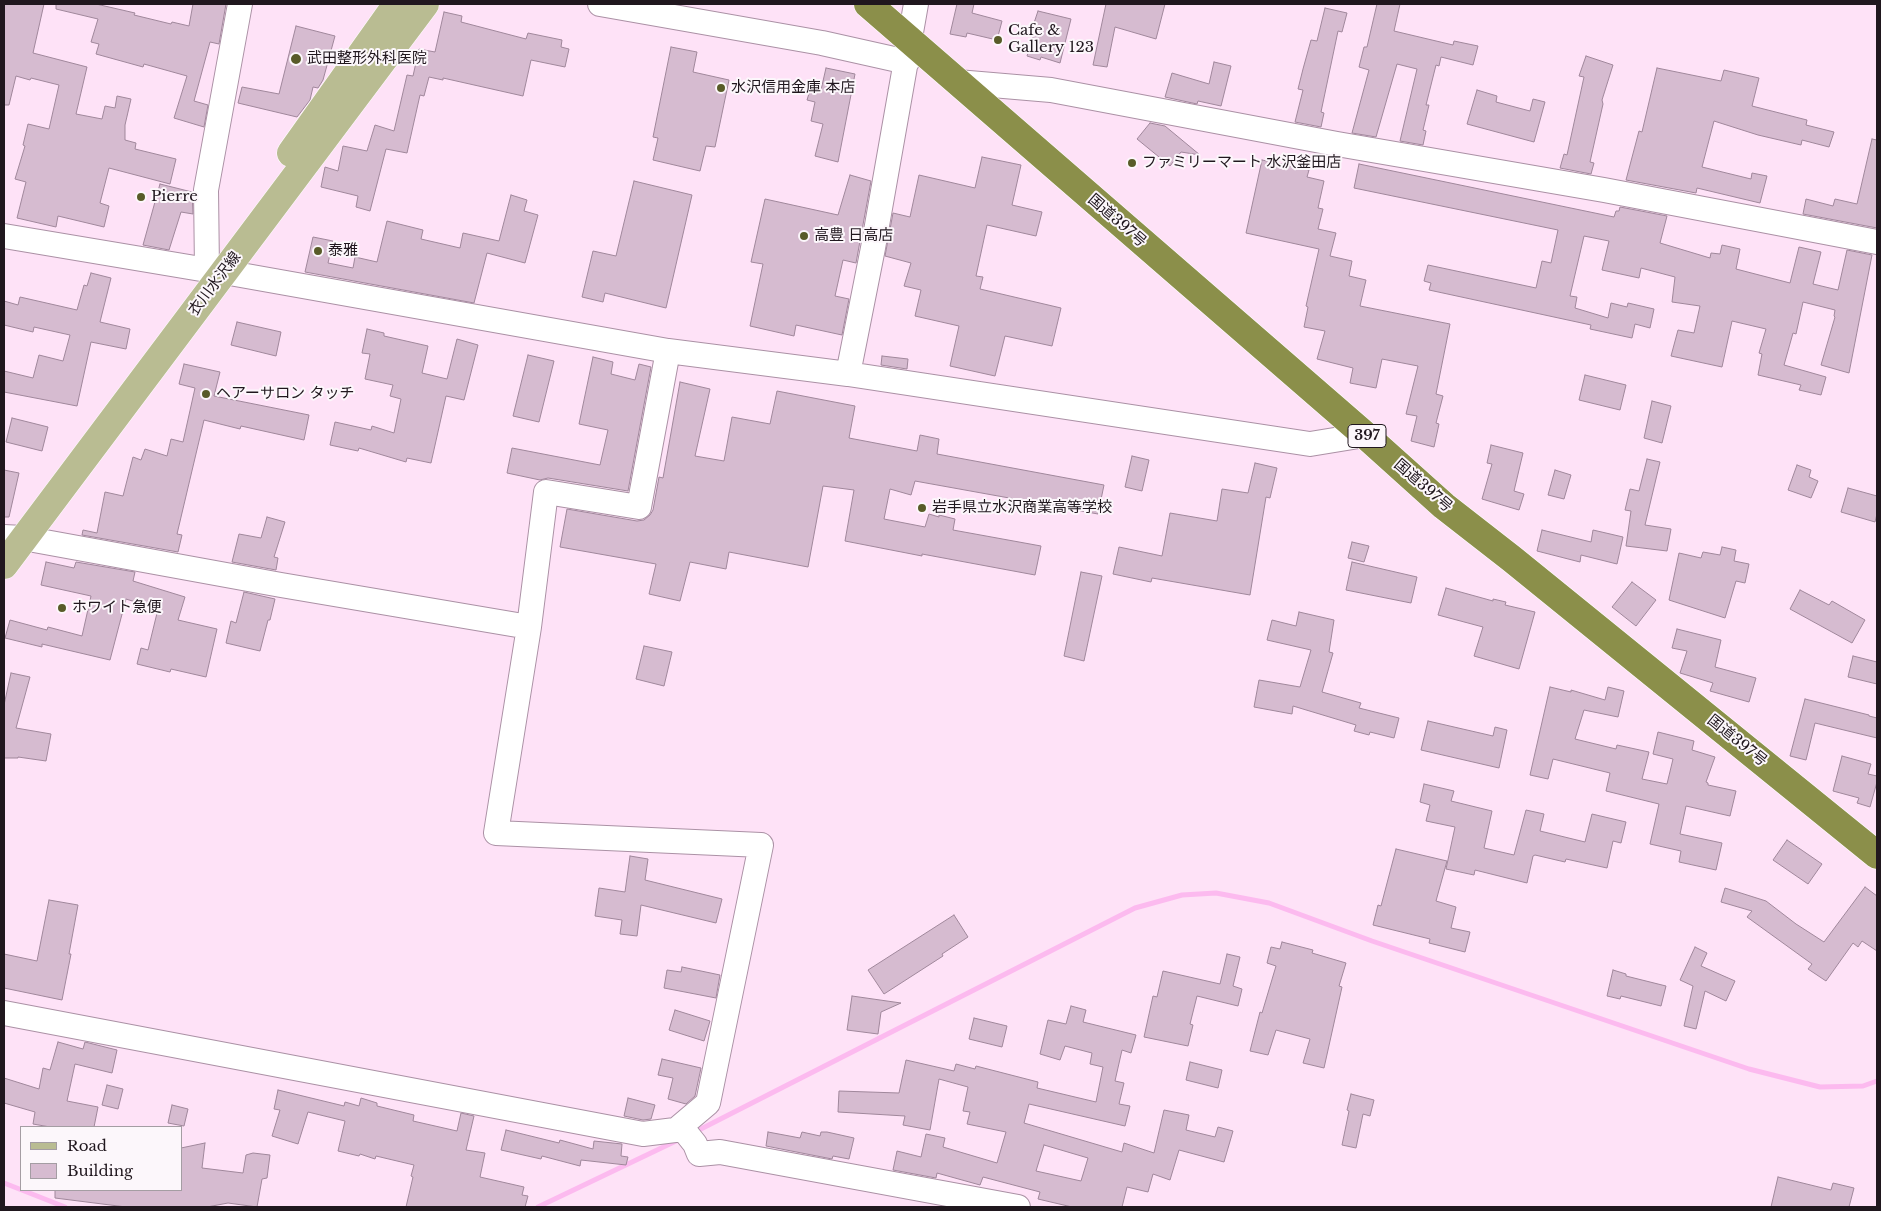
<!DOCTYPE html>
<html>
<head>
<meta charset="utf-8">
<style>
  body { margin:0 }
  #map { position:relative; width:1881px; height:1211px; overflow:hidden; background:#fee2f7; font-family:"Libre Baskerville",serif }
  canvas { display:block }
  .frame { position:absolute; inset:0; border:5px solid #20171e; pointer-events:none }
  .legend { position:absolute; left:20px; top:1126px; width:162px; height:65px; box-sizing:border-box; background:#fcf7fb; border:1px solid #a49da3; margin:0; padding:6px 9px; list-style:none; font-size:15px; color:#20171e }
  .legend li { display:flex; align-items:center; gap:10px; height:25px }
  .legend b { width:25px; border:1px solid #a49da3 }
</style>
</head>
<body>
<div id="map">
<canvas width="1881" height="1211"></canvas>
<div class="frame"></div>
<ul class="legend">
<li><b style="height:6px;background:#b9bc92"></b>Road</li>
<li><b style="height:14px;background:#d6bbd0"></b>Building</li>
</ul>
</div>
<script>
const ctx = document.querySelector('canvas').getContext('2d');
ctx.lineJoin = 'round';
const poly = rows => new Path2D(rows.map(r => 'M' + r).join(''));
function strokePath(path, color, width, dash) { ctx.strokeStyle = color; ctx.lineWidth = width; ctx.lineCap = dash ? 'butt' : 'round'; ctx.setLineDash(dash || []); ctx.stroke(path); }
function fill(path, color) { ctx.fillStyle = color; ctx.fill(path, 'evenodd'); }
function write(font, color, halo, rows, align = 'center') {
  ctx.font = font + ' "Libre Baskerville","Noto Sans JP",serif'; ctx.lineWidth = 4; ctx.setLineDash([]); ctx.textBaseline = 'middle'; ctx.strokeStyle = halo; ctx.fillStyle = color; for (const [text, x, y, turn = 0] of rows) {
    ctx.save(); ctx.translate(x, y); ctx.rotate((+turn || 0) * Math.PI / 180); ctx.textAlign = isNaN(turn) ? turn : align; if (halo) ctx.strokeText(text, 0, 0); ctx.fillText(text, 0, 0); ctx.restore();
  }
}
const stream = poly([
  [693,1133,1135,908,1182,895,1216,893,1269,903,1372,941,1749,1069,1820,1087,1863,1086,1877,1081],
  [4,1183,65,1207],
  [538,1207,678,1140]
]);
const building = poly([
  [4,4,44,4,33,53,87,67,76,114,102,119,105,106,115,108,117,96,131,99,125,125,125,140,136,143,135,149,176,159,170,184,109,168,100,203,109,206,104,227,58,216,56,227,17,218,26,182,15,179,25,146,23,145,28,124,49,129,59,85,31,78,30,80,16,76,9,105,4,105,4,4],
  [56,4,96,4,135,13,134,15,171,24,172,22,189,26,193,4,226,4,219,44,210,42,194,101,208,105,204,127,174,118,187,76,144,64,143,67,96,54,99,44,91,42,98,19,56,9,56,4],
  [957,4,974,4,972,13,1002,21,997,40,967,33,966,37,950,34,957,4],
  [1106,4,1165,4,1156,39,1115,27,1107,67,1093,65,1106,4],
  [1377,4,1400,4,1394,31,1453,45,1454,41,1478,46,1473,65,1441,57,1439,66,1436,65,1426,105,1429,105,1423,130,1426,131,1423,145,1400,141,1417,69,1397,64,1376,137,1352,133,1369,70,1359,67,1364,47,1367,47,1377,4],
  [1325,8,1347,13,1342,32,1338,31,1321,112,1324,113,1321,127,1295,122,1303,90,1298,89,1303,69,1311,40,1317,41,1325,8],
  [1038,11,1071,19,1060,63,1041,57,1040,60,1027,56,1036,27,1033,26,1038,11],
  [444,12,462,16,461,22,526,39,528,33,562,40,561,47,569,49,565,67,531,60,523,96,443,78,443,80,429,77,424,96,420,95,407,153,386,149,370,211,356,207,358,196,321,187,325,167,338,171,343,146,367,151,375,125,394,131,407,75,413,76,419,49,435,52,444,12],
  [296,26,335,36,323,80,318,88,313,87,310,100,297,117,238,103,242,87,279,94,296,26],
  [671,47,697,52,693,72,729,80,715,147,706,146,700,171,653,160,658,138,653,137,671,47],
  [1586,56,1613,65,1602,100,1603,104,1590,162,1594,163,1591,174,1560,168,1564,154,1567,155,1584,77,1579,76,1586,56],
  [1214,62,1231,66,1221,106,1198,101,1197,104,1165,97,1172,73,1209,84,1214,62],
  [826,68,855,74,838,162,815,156,823,124,811,121,815,102,807,100,811,87,821,90,826,68],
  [1657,68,1721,81,1724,70,1759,78,1752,106,1807,120,1806,125,1834,132,1829,147,1802,140,1801,145,1758,135,1714,121,1702,167,1751,179,1752,173,1767,176,1760,203,1697,188,1696,193,1626,180,1639,131,1642,132,1657,68],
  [1477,90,1497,96,1496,102,1530,111,1533,99,1545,102,1534,142,1467,124,1477,90],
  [1150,123,1165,126,1200,155,1181,152,1170,166,1137,139,1150,123],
  [1872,139,1877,140,1877,228,1803,214,1806,199,1833,206,1835,199,1857,204,1872,139],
  [982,157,1021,165,1012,205,1042,212,1036,236,987,225,976,276,983,277,980,289,1061,308,1052,346,1005,336,995,376,950,366,959,326,915,316,921,290,904,286,911,263,885,256,893,213,910,217,919,175,975,188,982,157],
  [1262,160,1309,170,1307,177,1324,181,1318,208,1323,209,1318,229,1336,233,1330,256,1352,261,1349,276,1366,280,1360,306,1450,324,1436,394,1443,396,1436,423,1439,424,1434,447,1411,441,1417,416,1406,414,1418,366,1382,359,1376,388,1350,383,1353,368,1317,359,1325,331,1304,327,1308,307,1306,306,1319,249,1246,233,1262,160],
  [1359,164,1614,217,1616,211,1619,211,1620,207,1667,216,1660,243,1710,258,1711,253,1720,254,1722,245,1740,249,1736,269,1790,283,1799,247,1821,252,1813,284,1838,290,1847,250,1872,255,1849,373,1821,365,1835,317,1834,316,1835,310,1803,302,1796,334,1793,333,1784,365,1826,377,1821,395,1799,390,1801,385,1758,375,1762,354,1759,353,1766,329,1732,321,1722,367,1671,356,1678,330,1694,333,1700,306,1672,302,1675,277,1641,268,1639,278,1602,270,1609,241,1584,236,1570,296,1577,297,1575,308,1608,318,1611,303,1627,307,1628,303,1654,309,1650,328,1635,324,1632,338,1590,329,1591,325,1429,290,1431,283,1424,281,1428,265,1536,288,1542,261,1551,263,1558,230,1354,188,1359,164],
  [850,175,871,181,856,263,843,260,835,296,849,299,842,335,796,325,794,336,750,326,763,264,751,262,765,199,838,215,850,175],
  [634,181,692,195,666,308,605,293,603,302,582,297,593,251,616,256,634,181],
  [160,184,192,192,193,214,181,212,169,250,143,245,160,184],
  [511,195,527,200,524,211,538,215,525,263,487,253,474,303,305,272,313,237,333,241,328,263,353,268,355,257,377,262,387,221,423,230,421,239,460,248,463,233,499,241,511,195],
  [91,273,111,278,100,322,130,329,126,349,91,342,77,406,4,392,4,371,33,378,39,355,63,361,70,335,34,327,33,332,4,325,4,301,18,305,20,297,77,310,84,285,87,286,91,273],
  [237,322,281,332,276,356,231,345,237,322],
  [367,329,384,333,384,336,428,346,422,373,447,379,457,339,478,345,464,400,446,396,431,463,407,458,406,462,359,448,358,451,330,445,335,422,371,430,372,426,394,433,401,399,390,396,393,385,365,379,370,354,362,353,367,329],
  [528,355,554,361,539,422,513,416,528,355],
  [882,356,908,359,907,369,881,365,882,356],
  [593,357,613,362,611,374,635,380,639,364,651,367,628,491,548,478,540,480,507,473,512,448,600,465,608,430,579,424,593,357],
  [184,364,220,372,214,396,309,415,304,440,241,426,240,429,204,420,177,534,182,535,178,552,82,535,83,530,97,533,105,492,123,496,133,457,141,460,145,449,167,456,171,439,183,442,195,388,179,384,184,364],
  [1585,375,1626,385,1620,410,1579,400,1585,375],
  [680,382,710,389,695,456,724,461,732,417,770,424,777,391,855,406,849,438,917,451,920,435,939,439,937,454,1104,485,1098,514,915,481,911,495,890,489,884,519,925,527,929,514,939,517,939,515,955,519,953,530,1041,546,1035,575,922,554,922,556,845,541,854,490,823,486,808,567,729,552,726,569,690,562,680,601,649,594,656,564,560,547,567,509,637,521,644,520,650,515,653,510,659,477,663,478,680,382],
  [1652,401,1671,406,1662,443,1644,438,1652,401],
  [12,418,48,427,42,451,6,442,12,418],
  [1491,445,1523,453,1514,491,1524,494,1519,510,1482,499,1492,464,1487,463,1491,445],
  [1132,456,1149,460,1142,491,1125,487,1132,456],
  [1647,459,1660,462,1645,525,1671,529,1667,551,1626,546,1631,511,1625,510,1630,489,1639,491,1647,459],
  [1255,463,1277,468,1270,498,1266,497,1250,595,1152,578,1151,582,1113,574,1119,547,1162,556,1170,513,1217,521,1222,489,1248,493,1255,463],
  [1797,465,1811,470,1809,477,1818,481,1811,498,1788,490,1797,465],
  [4,470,19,473,9,517,4,517,4,470],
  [1555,470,1571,475,1564,499,1548,495,1555,470],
  [1848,488,1877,496,1877,514,1875,522,1841,512,1848,488],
  [267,517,285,522,274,557,278,558,276,570,232,562,239,534,261,538,267,517],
  [1542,530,1591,542,1593,530,1623,537,1617,564,1581,555,1580,562,1537,551,1542,530],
  [1352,542,1369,546,1364,562,1348,558,1352,542],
  [1722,547,1736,550,1734,561,1749,564,1745,583,1736,581,1725,618,1669,600,1679,553,1701,558,1703,552,1720,555,1722,547],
  [46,562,74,568,76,562,135,572,133,581,185,597,178,620,217,629,206,677,171,669,170,672,137,664,141,648,148,650,158,609,126,599,110,660,42,644,42,647,5,638,10,620,47,630,48,627,82,636,91,596,41,585,46,562],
  [1352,562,1417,577,1411,603,1346,590,1352,562],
  [1081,572,1102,576,1084,661,1064,656,1081,572],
  [1632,582,1656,600,1636,626,1612,607,1632,582],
  [1446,588,1493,601,1493,599,1506,602,1505,605,1535,612,1519,669,1474,656,1483,627,1438,615,1446,588],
  [1800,590,1829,605,1832,601,1865,620,1852,643,1790,609,1800,590],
  [244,592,275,599,270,620,268,620,260,651,226,643,231,621,236,623,244,592],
  [1299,612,1334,620,1329,652,1333,653,1322,692,1361,703,1359,708,1399,718,1394,738,1370,732,1369,735,1354,731,1356,725,1293,706,1292,714,1254,707,1259,680,1300,687,1311,650,1267,640,1272,620,1296,626,1299,612],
  [1677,629,1721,640,1715,667,1756,678,1749,702,1710,691,1713,683,1680,673,1687,651,1672,648,1677,629],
  [644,646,672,652,664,686,636,679,644,646],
  [1853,656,1877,662,1877,684,1848,677,1853,656],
  [11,673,30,677,16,728,51,734,46,761,18,757,18,758,4,758,4,705,11,673],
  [1550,687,1571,692,1571,690,1605,700,1608,687,1624,691,1618,717,1584,710,1575,739,1616,749,1617,745,1649,752,1642,779,1667,784,1673,759,1653,754,1658,732,1694,741,1692,750,1715,757,1706,782,1708,783,1708,785,1736,791,1730,816,1686,806,1680,834,1722,843,1716,870,1679,862,1681,851,1650,844,1659,804,1606,791,1610,773,1553,759,1548,779,1530,775,1550,687],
  [1805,699,1869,715,1869,716,1877,718,1877,738,1815,723,1806,760,1790,756,1805,699],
  [1428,721,1493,736,1495,727,1507,730,1499,768,1421,750,1428,721],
  [1842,756,1871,764,1868,774,1877,776,1877,782,1870,807,1857,803,1859,798,1833,791,1842,756],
  [1424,784,1454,791,1451,801,1492,811,1484,848,1514,855,1526,810,1544,814,1540,831,1585,842,1592,814,1626,822,1621,843,1613,841,1607,868,1566,859,1565,862,1535,855,1533,856,1527,883,1475,870,1474,875,1446,869,1455,827,1426,821,1430,805,1420,802,1424,784],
  [1787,840,1822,864,1808,884,1773,860,1787,840],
  [1396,849,1447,861,1436,901,1456,907,1451,928,1470,932,1465,952,1429,943,1430,939,1373,925,1378,905,1381,906,1396,849],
  [630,856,648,859,645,880,722,899,716,923,641,905,637,936,620,934,622,920,595,916,599,888,625,892,630,856],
  [1865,887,1877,896,1877,951,1862,941,1858,947,1853,943,1826,981,1808,969,1812,964,1747,917,1752,911,1721,902,1725,888,1766,901,1796,924,1824,942,1865,887],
  [49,900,78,905,69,954,71,954,62,1000,4,988,4,954,37,961,49,900],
  [954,915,968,937,942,954,943,956,884,994,868,970,954,915],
  [1282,942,1313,950,1312,953,1346,963,1339,986,1342,987,1324,1068,1303,1063,1310,1039,1276,1030,1268,1055,1250,1051,1260,1012,1262,1013,1276,966,1267,963,1271,947,1280,949,1282,942],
  [1695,947,1707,953,1701,966,1735,981,1726,1001,1705,991,1696,1029,1684,1026,1693,986,1680,980,1695,947],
  [1227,954,1240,957,1233,986,1242,989,1238,1006,1197,996,1190,1024,1193,1025,1188,1046,1144,1037,1153,996,1157,997,1163,971,1220,984,1227,954],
  [682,967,720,975,716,998,664,988,667,970,681,972,682,967],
  [1613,970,1626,974,1626,976,1666,986,1661,1006,1621,996,1620,999,1607,996,1613,970],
  [852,996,901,1003,881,1012,878,1034,847,1030,852,996],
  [1071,1006,1086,1010,1083,1022,1136,1035,1131,1053,1122,1050,1115,1081,1124,1083,1119,1104,1130,1106,1125,1126,1029,1104,1024,1123,1122,1152,1124,1143,1154,1153,1164,1110,1189,1115,1186,1130,1215,1137,1218,1127,1233,1131,1224,1162,1179,1150,1170,1180,1153,1174,1148,1192,1127,1187,1122,1207,1072,1207,1038,1199,1040,1192,983,1177,980,1185,937,1173,936,1178,893,1170,897,1151,921,1157,926,1134,945,1138,943,1147,997,1163,1006,1132,967,1124,970,1112,963,1111,968,1087,939,1079,930,1130,903,1125,905,1116,838,1112,839,1091,899,1093,906,1060,954,1071,956,1064,975,1069,976,1066,1038,1082,1037,1088,1096,1102,1103,1067,1090,1064,1092,1053,1065,1046,1060,1060,1040,1054,1048,1020,1066,1024,1071,1006],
  [1044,1145,1088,1158,1081,1181,1036,1171,1044,1145],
  [675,1010,710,1021,704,1041,669,1030,675,1010],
  [974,1018,1007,1026,1002,1047,969,1039,974,1018],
  [58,1042,83,1049,85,1042,117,1050,112,1073,75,1064,67,1101,98,1107,94,1127,50,1127,33,1124,35,1112,4,1103,4,1078,39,1089,43,1068,50,1070,58,1042],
  [662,1059,701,1068,695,1096,686,1104,668,1099,673,1078,658,1075,662,1059],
  [1190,1062,1222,1070,1218,1088,1186,1080,1190,1062],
  [107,1085,123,1089,118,1109,102,1105,107,1085],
  [278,1090,344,1106,345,1102,359,1106,361,1098,377,1103,377,1106,414,1115,413,1121,457,1131,461,1113,474,1116,466,1150,485,1153,480,1177,524,1187,522,1195,528,1196,525,1207,406,1207,413,1177,411,1176,414,1165,376,1156,375,1159,360,1154,359,1156,338,1151,345,1121,308,1112,298,1144,272,1136,280,1110,274,1109,278,1090],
  [1351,1094,1374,1100,1370,1116,1363,1114,1356,1148,1342,1145,1349,1111,1347,1110,1351,1094],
  [628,1098,655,1105,651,1119,643,1120,624,1116,628,1098],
  [172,1105,188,1109,184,1126,168,1123,172,1105],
  [506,1130,559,1143,560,1140,593,1149,594,1141,622,1144,621,1156,628,1157,626,1165,581,1160,580,1166,542,1156,541,1159,501,1150,506,1130],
  [768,1132,800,1138,802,1132,820,1136,821,1132,827,1132,854,1138,849,1159,833,1156,832,1159,766,1146,768,1132],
  [205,1143,202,1168,243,1173,246,1155,253,1153,270,1155,267,1178,262,1179,257,1207,228,1203,207,1207,126,1207,55,1198,55,1190,181,1190,181,1148,205,1143],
  [1778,1177,1831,1190,1833,1183,1854,1188,1849,1207,1771,1207,1778,1177]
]);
const minor = poly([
  [600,4,822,43,907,62],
  [957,82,1051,90,1337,144,1604,190,1877,242],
  [4,236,207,270,224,272,668,351,848,374,1310,444,1365,435],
  [207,270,206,190,240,4],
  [668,351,639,507,546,492,529,627,496,833,761,845,708,1103,676,1130],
  [848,374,873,248,916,4],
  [4,537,23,538,281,585,529,627],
  [4,1013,643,1134,683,1129,695,1144,699,1154,720,1152,1018,1207]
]);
const major = poly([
  [291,153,397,4],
  [4,565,425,4]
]);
const highway = poly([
  [868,4,1365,435,1444,506,1512,559,1877,855]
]);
const markers = [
  [998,40,5,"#585b28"],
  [296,59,6,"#585b28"],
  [721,88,5,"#585b28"],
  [1132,163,5,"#585b28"],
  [141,197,5,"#585b28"],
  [804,236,5,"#585b28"],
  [318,251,5,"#585b28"],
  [206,394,5,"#585b28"],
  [922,508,5,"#585b28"],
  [62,608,5,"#585b28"]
];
const shields = [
  [1367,436,38]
];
const shieldNames = [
  ["397",1367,436]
];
const poiNames = [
  ["Cafe &",1008,31],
  ["Gallery 123",1008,48],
  ["武田整形外科医院",307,59],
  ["水沢信用金庫 本店",731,88],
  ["ファミリーマート 水沢釜田店",1142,163],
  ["Pierre",151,197],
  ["高豊 日高店",814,236],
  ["泰雅",328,251],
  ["ヘアーサロン タッチ",216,394],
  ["岩手県立水沢商業高等学校",932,508],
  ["ホワイト急便",72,608]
];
const streetNames = [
  ["国道397号",1117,221,41],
  ["衣川水沢線",215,284,-53],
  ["国道397号",1423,486,41],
  ["国道397号",1737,741,39]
];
strokePath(stream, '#fcbaef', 5);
fill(building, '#d6bbd0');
strokePath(building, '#a0879b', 1);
strokePath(minor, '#ab91a5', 26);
strokePath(major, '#fff', 29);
strokePath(highway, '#fff', 29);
strokePath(minor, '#fff', 24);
strokePath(major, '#b9bc92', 28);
strokePath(highway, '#8b8f4a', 28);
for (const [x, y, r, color] of markers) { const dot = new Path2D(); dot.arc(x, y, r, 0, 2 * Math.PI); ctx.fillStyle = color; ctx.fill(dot); strokePath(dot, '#fcf7fb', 2); }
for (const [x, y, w] of shields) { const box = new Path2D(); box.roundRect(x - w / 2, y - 11.5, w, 23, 4); ctx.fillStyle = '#fcf7fb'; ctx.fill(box); strokePath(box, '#20171e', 1); }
write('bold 14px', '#20171e', null, shieldNames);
write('15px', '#20171e', '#fcf7fb', poiNames, 'left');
write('15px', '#20171e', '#fcf7fb', streetNames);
</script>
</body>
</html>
